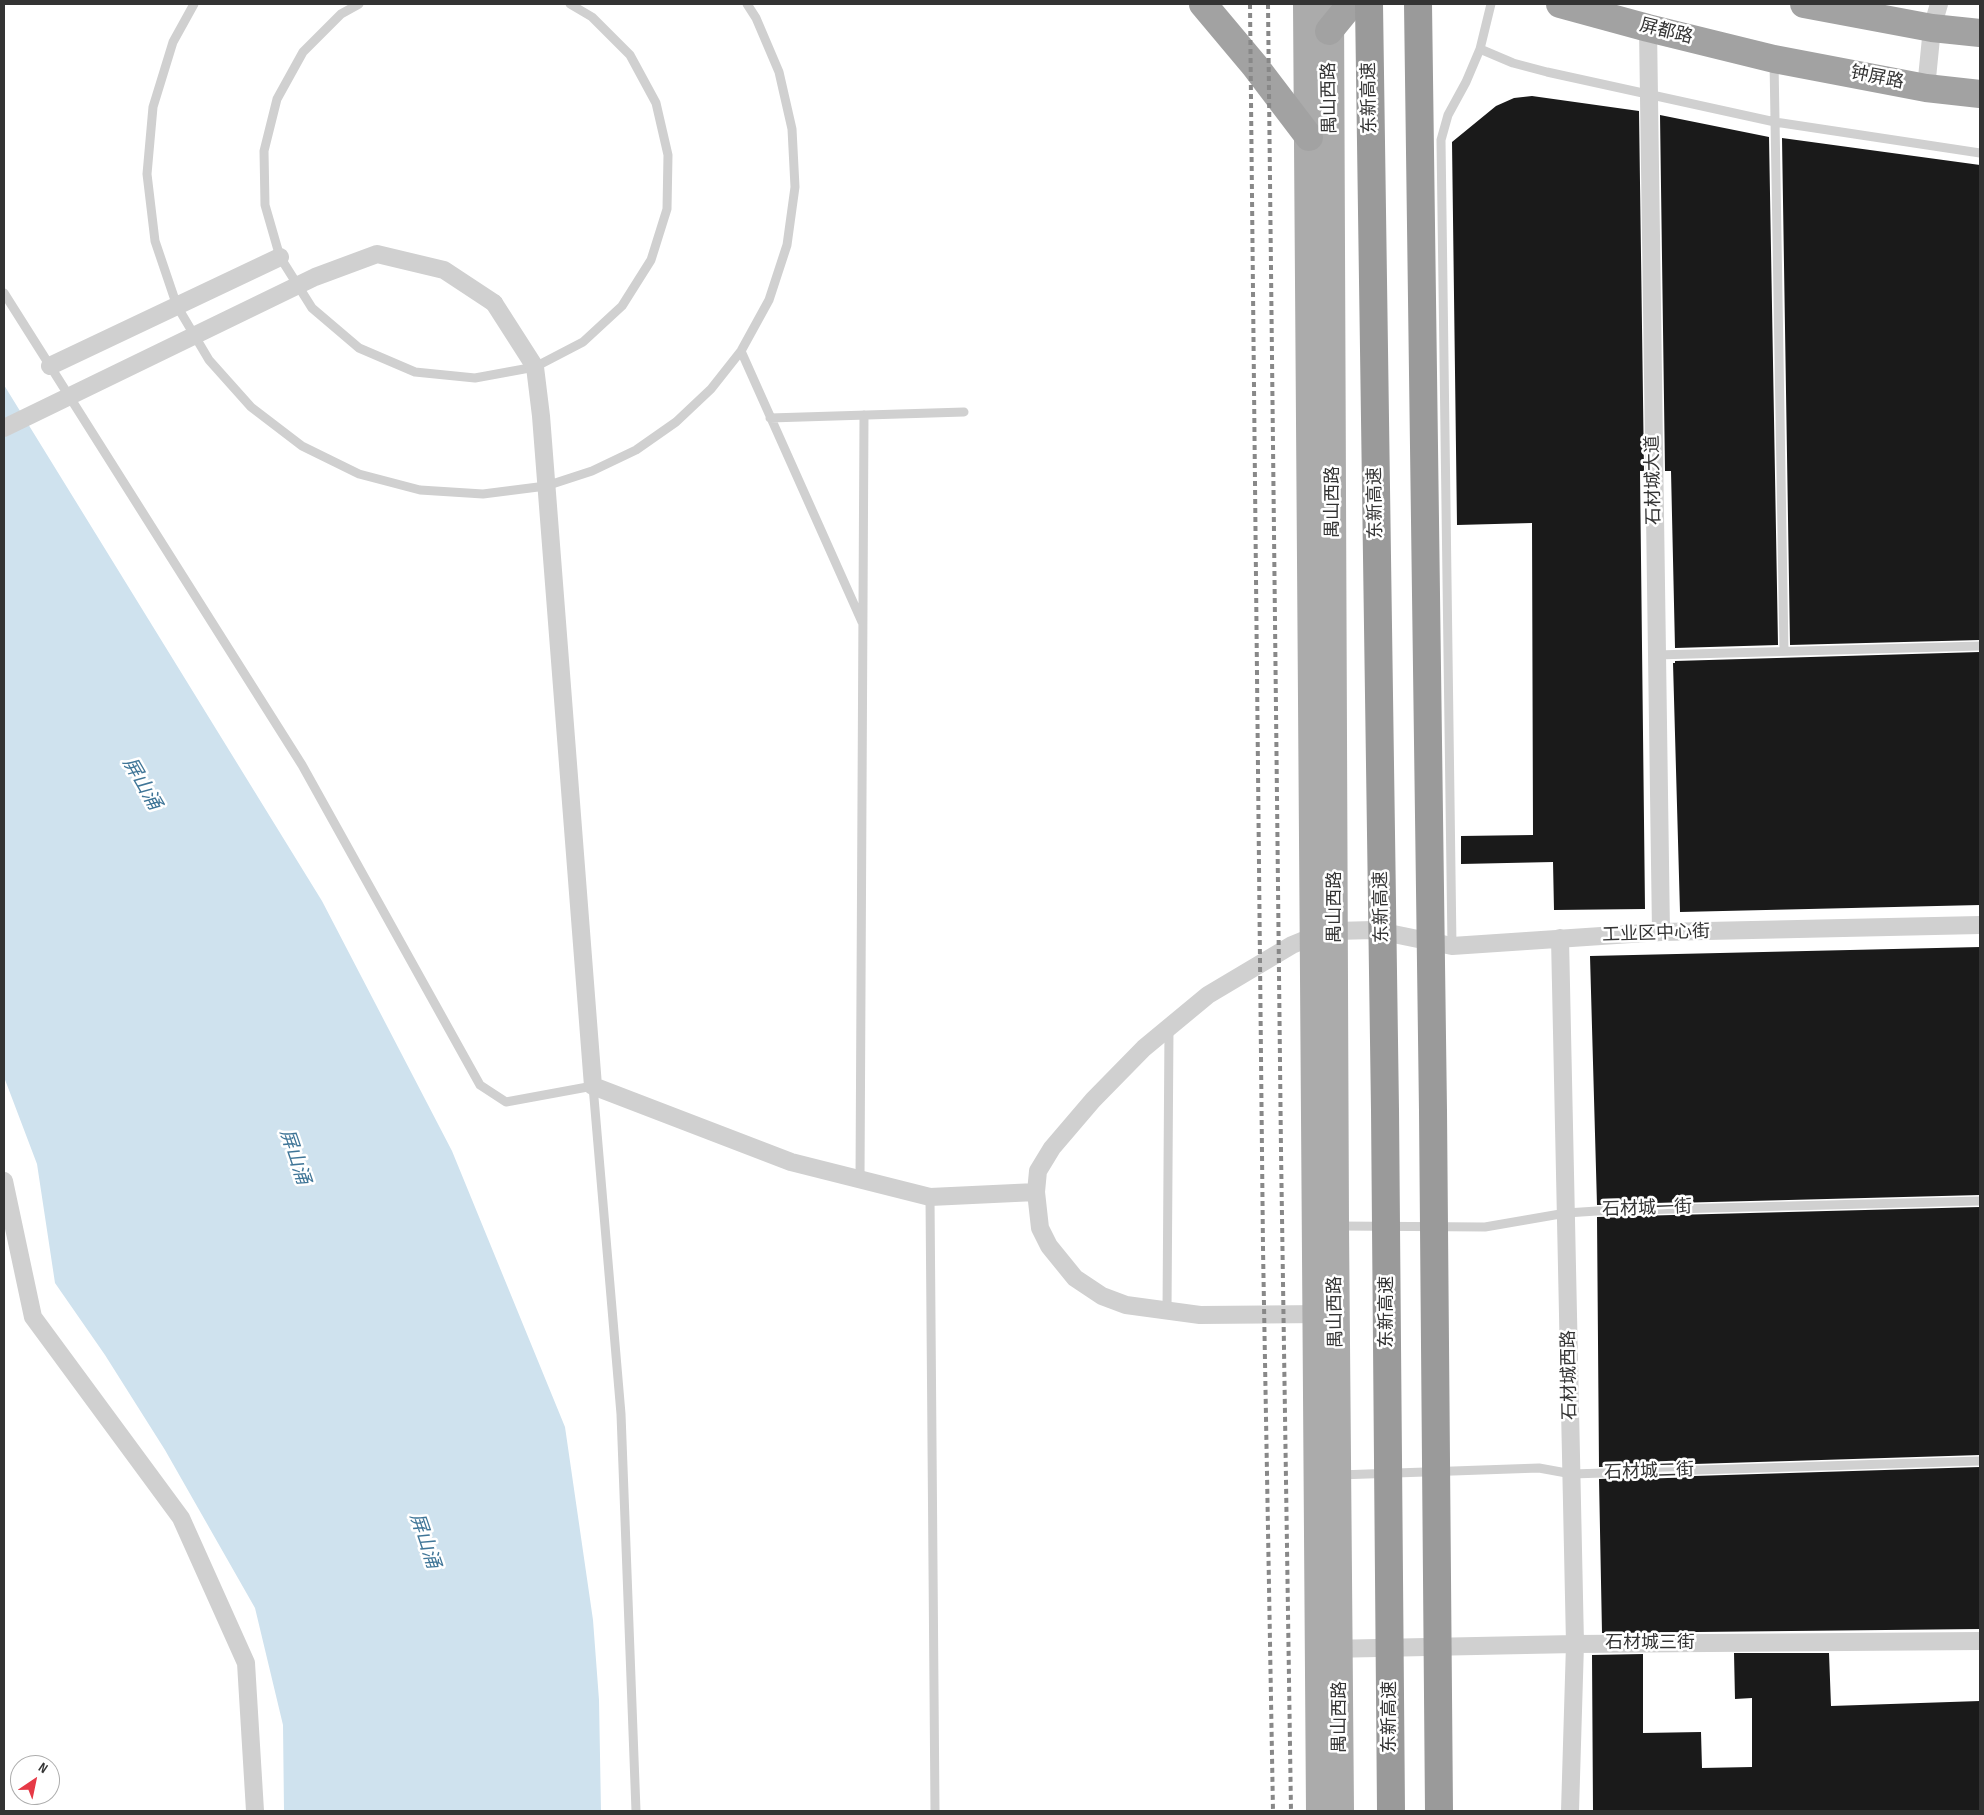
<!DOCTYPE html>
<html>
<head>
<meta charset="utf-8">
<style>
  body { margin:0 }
  #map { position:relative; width:1984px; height:1815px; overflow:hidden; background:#fff; font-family:"Sofia Sans Condensed",sans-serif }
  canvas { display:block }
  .frame { position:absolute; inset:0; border:5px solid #333; pointer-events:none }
  .north { position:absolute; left:10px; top:1755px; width:50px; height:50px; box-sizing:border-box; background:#fff; border:1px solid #adadad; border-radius:50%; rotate:34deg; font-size:14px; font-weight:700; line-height:20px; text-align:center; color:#333 }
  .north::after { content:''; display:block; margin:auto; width:18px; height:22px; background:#e63946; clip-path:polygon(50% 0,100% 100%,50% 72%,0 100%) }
</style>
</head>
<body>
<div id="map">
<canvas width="1984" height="1815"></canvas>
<div class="frame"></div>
<div class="north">N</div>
</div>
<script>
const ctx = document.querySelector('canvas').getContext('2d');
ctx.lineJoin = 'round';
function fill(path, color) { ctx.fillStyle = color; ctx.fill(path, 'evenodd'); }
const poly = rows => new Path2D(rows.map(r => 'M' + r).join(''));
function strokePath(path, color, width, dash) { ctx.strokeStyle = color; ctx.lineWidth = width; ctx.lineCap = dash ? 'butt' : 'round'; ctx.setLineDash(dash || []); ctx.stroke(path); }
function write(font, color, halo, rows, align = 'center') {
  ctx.font = font + ' "Sofia Sans Condensed","Noto Sans SC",sans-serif'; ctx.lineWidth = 5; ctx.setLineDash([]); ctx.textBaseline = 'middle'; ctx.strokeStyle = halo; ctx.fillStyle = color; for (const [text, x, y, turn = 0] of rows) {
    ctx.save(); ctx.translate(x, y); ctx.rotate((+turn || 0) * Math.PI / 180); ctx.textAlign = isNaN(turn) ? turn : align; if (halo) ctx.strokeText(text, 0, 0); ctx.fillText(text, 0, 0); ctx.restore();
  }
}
const water = poly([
  [4,385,322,901,452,1151,565,1427,593,1620,599,1700,601,1811,284,1811,283,1725,255,1608,165,1450,105,1355,55,1283,37,1164,4,1077]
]);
const building = poly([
  [1532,96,1639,111,1644,471,1640,471,1645,909,1554,910,1553,862,1461,864,1461,836,1533,835,1532,523,1457,525,1452,142,1496,106,1514,98],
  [1660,115,1769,137,1778,645,1675,648,1671,471,1665,471],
  [1782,138,1980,165,1980,640,1790,645],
  [1980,652,1980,905,1680,912,1673,663,1675,663,1675,661],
  [1980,947,1980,1195,1597,1205,1590,956],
  [1980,1207,1980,1455,1599,1467,1597,1217],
  [1980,1467,1980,1629,1602,1633,1599,1479],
  [1734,1653,1829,1653,1831,1706,1980,1701,1980,1811,1593,1811,1592,1655,1643,1654,1643,1733,1701,1732,1702,1768,1752,1767,1752,1698,1735,1699]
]);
const service = poly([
  [194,4,173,42,153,107,147,174,155,241,177,306,209,360,251,407,302,446,359,474,420,490,483,494,546,486,592,471,636,450,676,422,711,389,741,351,769,300,787,245,795,187,792,129,779,72,756,18,747,4],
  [359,4,341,14,303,52,277,99,264,151,265,205,280,257,312,308,359,348,415,372,475,378,535,367,583,342,622,306,651,260,667,209,668,155,656,103,630,55,592,17,570,4],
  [1480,49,1513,63,1547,72,1775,122,1980,153],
  [1774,61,1784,651],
  [4,293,302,765,480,1085,506,1102,593,1086,621,1414,636,1811],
  [741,351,862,622],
  [770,418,964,412],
  [1656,655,1980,646],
  [1452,946,1441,140,1448,115,1466,82,1480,49,1491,4],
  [860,1179,864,415],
  [930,1197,935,1811],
  [1337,1226,1485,1227,1566,1213,1597,1211,1980,1201],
  [1167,1310,1169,1028],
  [1339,1475,1539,1468,1572,1474,1980,1461]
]);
const minor = poly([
  [1648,28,1661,932],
  [1926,88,1932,28,1939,4],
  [494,303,535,367,541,416,593,1086,791,1162,930,1197,1036,1192],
  [50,366,280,257],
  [1560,938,1575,1644,1570,1811],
  [4,1181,33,1317,181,1518,246,1663,255,1811],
  [1326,1314,1200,1315,1126,1305,1102,1296,1075,1278,1049,1246,1040,1228,1036,1192,1038,1171,1052,1148,1093,1100,1144,1048,1208,995,1292,945,1314,936,1335,931,1374,930,1452,946,1661,932,1980,925],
  [1328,1649,1575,1644,1980,1641]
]);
const primary = poly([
  [1307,4,1320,1811],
  [1330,4,1335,1226,1340,1811]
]);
const trunk = poly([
  [1203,4,1255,66,1309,137],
  [1560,4,1648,28,1774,59,1926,88,1980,94],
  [1804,4,1932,28,1980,33],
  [1329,31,1351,4]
]);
const rail = poly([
  [1250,4,1263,1248,1273,1811],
  [1268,4,1281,1150,1291,1811]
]);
const minorBridge = poly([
  [4,428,315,277,377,254,444,270,494,303]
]);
const motorwayBridge = poly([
  [1369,4,1385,1110,1391,1811],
  [1418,4,1433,1111,1439,1811]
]);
const streetNames = [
  ["屏都路",1666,32,14],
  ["钟屏路",1877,78,11],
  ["禺山西路",1330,98,-91],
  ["东新高速",1370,98,-91],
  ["石材城大道",1654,480,-91],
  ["禺山西路",1333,502,-90],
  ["东新高速",1376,503,-91],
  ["禺山西路",1335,907,-90],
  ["东新高速",1382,907,-91],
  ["工业区中心街",1656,934,-2],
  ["石材城一街",1647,1209,-2],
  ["禺山西路",1336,1312,-91],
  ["东新高速",1387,1312,-90],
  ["石材城西路",1570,1375,-91],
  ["石材城二街",1649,1472,-2],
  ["石材城三街",1650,1643],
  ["禺山西路",1340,1717,-90],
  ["东新高速",1390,1717,-90]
];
const waterNames = [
  ["屏山涌",141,784,60],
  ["屏山涌",294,1157,71],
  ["屏山涌",424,1541,71]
];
fill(water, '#cfe2ee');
fill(building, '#1a1a1a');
strokePath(service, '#d0d0d0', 9);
strokePath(minor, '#d0d0d0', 18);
strokePath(primary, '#ababab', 28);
strokePath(trunk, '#a2a2a2', 28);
strokePath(rail, '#888', 4, [5, 4]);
strokePath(minorBridge, '#d0d0d0', 18);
strokePath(motorwayBridge, '#9a9a9a', 28);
write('18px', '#333', '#fff', streetNames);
write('italic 19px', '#3f7597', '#fff', waterNames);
</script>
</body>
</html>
